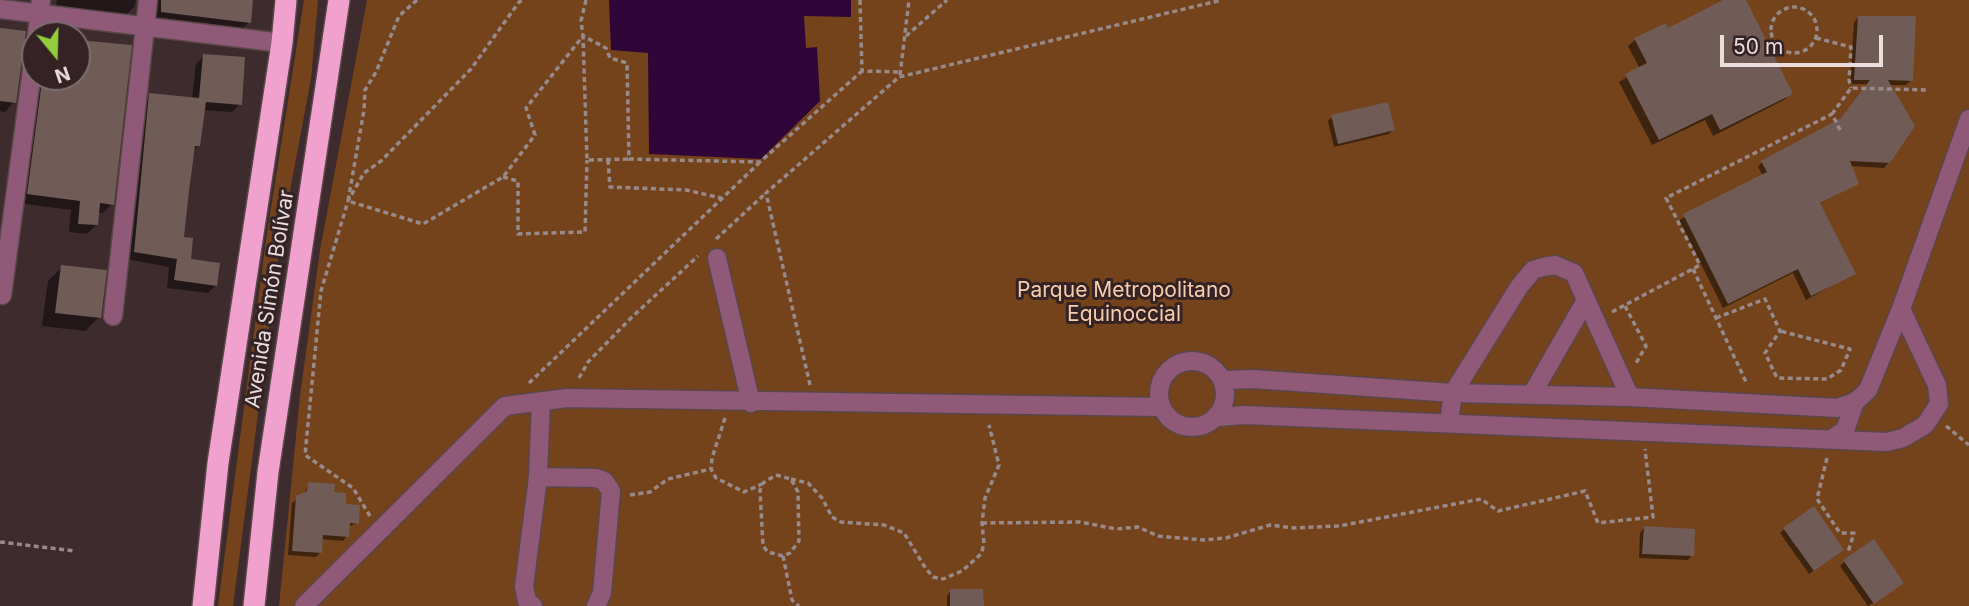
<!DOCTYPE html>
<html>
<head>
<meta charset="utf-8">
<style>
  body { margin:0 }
  #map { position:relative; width:1969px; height:606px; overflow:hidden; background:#3e2b2e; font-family:Inter,sans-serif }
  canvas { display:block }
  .north { position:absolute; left:21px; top:21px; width:70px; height:70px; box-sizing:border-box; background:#342224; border:2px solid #7c6d6e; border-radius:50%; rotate:161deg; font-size:19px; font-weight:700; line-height:28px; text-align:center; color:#e9ddde }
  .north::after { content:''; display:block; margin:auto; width:24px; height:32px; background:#92cd3e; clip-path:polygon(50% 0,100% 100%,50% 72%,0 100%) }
  .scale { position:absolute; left:1720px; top:35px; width:163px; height:32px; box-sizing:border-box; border:4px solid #e9ddde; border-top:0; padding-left:9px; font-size:21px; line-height:24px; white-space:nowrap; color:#e9ddde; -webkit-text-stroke:5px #342224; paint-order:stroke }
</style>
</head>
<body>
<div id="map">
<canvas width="1969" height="606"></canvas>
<div class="north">N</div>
<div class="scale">50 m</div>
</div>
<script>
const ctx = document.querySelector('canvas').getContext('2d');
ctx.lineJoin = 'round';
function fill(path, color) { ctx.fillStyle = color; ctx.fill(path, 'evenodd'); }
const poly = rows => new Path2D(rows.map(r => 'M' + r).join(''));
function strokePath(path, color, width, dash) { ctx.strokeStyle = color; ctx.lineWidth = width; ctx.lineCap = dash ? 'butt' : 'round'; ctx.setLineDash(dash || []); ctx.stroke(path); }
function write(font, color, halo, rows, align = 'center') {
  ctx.font = font + ' Inter,sans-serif'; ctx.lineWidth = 6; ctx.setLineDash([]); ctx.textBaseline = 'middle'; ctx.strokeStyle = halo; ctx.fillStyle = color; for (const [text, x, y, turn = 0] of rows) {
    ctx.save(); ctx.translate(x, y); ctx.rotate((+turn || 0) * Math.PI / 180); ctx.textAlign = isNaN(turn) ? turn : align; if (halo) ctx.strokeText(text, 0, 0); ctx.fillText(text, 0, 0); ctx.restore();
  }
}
const green = poly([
  [304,0,318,0,311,79,280,244,233,606,218,606,266,240],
  [367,0,1969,0,1969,606,279,606,300,396,320,250]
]);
const water = poly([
  [609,0,851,0,851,17,804,16,806,48,817,47,820,101,761,159,649,154,648,53,611,50]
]);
const shadow = poly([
  [57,0,136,0,134,7,126,15,56,6],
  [147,0,251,0,249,22,241,30,154,20],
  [1727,0,1744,0,1791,93,1784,100,1713,136,1705,120,1652,145,1619,82,1640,69,1628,46,1635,40,1667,30],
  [1859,17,1911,80,1906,85,1889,85,1889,162,1884,168,1850,166,1857,184,1819,204,1854,273,1806,300,1793,273,1723,308,1679,220,1763,176,1758,167,1762,162,1840,121,1868,84,1850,84,1854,22],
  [0,29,14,102,5,112,0,111],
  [77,41,112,204,103,213,97,213,96,225,87,234,69,232,71,210,19,203,35,77,77,77],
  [204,56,240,104,232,112,203,110,199,145,192,152,182,238,189,260,216,285,208,293,167,288,169,267,126,259,142,103,150,95,192,99,196,64],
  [1332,117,1393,129,1389,134,1334,147,1328,121],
  [62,267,99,317,85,331,42,326,48,281],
  [309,484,332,494,357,523,348,527,347,536,343,541,321,539,320,553,316,557,288,555,292,503,304,494],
  [1644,528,1692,555,1688,560,1639,558,1640,533],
  [1784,529,1838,554,1809,574,1780,533],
  [1844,562,1898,587,1868,606,1840,566],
  [951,591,982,606,947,606,947,596]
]);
const building = poly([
  [161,0,253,0,251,23,161,12],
  [1723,0,1746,0,1793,94,1720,130,1712,114,1659,140,1625,74,1647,63,1634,38,1666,23,1668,28],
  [1858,16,1916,16,1913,81,1888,80,1915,126,1890,163,1850,161,1859,184,1820,203,1856,274,1811,296,1798,269,1728,304,1683,214,1767,172,1761,161,1841,118,1870,80,1854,80],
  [0,28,26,31,16,103,0,101],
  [77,40,132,45,114,205,100,203,98,225,78,224,80,201,27,194,42,81,77,84],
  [203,54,245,57,242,105,206,102,200,146,195,146,189,191,184,237,193,238,191,259,220,263,217,286,174,280,177,259,134,252,149,93,199,98],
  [1388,102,1395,130,1338,144,1331,115],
  [61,265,107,270,101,318,55,313],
  [308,482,335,484,334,492,346,493,346,504,360,505,359,524,350,523,349,537,323,535,322,553,292,551,296,496,307,491],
  [1814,506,1844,550,1814,571,1783,528],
  [1644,526,1695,529,1694,556,1642,554],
  [1874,539,1904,583,1874,604,1843,560],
  [950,589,983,589,984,606,950,606]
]);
const path = poly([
  [417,0,399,16,376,72,365,90,364,110,348,201,423,224,503,177,535,135,526,108,583,36,587,160,629,159],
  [586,0,581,21,583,36,606,48,610,58,627,63,629,159,760,162,862,71],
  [860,0,862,71,900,72],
  '1771 30a23 23 0 1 1 46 0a23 23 0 1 1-46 0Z',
  [906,36,947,0],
  [1816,38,1851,47,1849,80,1851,88],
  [900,75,909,0],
  [1832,114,1851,88,1928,90],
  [608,160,610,187,686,190,721,198],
  [503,177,518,181,518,234,585,232,587,160],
  [716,239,766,193],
  [1693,269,1747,384],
  [1625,306,1646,346,1636,363],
  [1612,312,1700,265,1666,198,1832,114,1841,132],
  [1716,318,1765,299,1780,331,1765,353,1777,378,1827,379,1841,370,1850,349,1780,331],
  [579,378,588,362,631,318,698,256],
  [529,383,759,163],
  [810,385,766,193,899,77,1222,0],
  [725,418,712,458,711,469,716,478,744,492,762,484],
  [1946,426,1969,445],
  [1827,458,1817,499,1840,533,1854,533,1848,552],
  [776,475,791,479,798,492,799,541,790,553,783,556,768,552,763,546,760,490,763,483,776,475],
  [791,479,808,483,822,498,832,517,841,522,884,525,904,533,926,569,933,577,943,579,962,571,981,554,984,544,982,523,985,498,999,465,989,425],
  [630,495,650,492,668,479,711,469],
  [370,516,353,488,305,455,321,291,348,201,364,173,381,161,471,69,519,2,524,0],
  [982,523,1080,522,1116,529,1138,527,1158,536,1204,540,1226,538,1270,525,1293,528,1339,526,1481,499,1498,511,1585,491,1598,523,1653,517,1645,449],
  [0,542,75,551],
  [783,556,792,600,799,606]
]);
const minor = poly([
  [0,9,282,43],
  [37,35,41,0],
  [717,258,751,403],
  [2,295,35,48],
  [113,316,148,0],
  '1159 394a33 33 0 1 1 66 0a33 33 0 1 1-66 0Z',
  [1223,380,1253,379,1453,393,1630,397,1837,408,1855,402,1868,390,1901,309,1969,119],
  [1532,394,1585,302],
  [1217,417,1245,415,1887,442,1903,438,1925,425,1939,404,1937,385,1901,309],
  [1449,423,1453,393,1519,287,1533,270,1543,267,1555,265,1574,273,1630,397],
  [1832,439,1845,430,1855,402],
  [538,477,596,478,604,481,611,491,602,593,596,606],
  [304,606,505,406,567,398,1161,407],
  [533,606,527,601,524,587,538,477,541,401]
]);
const highway = poly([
  [203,606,218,463,282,43,286,0],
  [254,606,268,472,339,0]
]);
const parkNames = [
  ["Parque Metropolitano",1124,291],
  ["Equinoccial",1124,315]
];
const streetNames = [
  ["Avenida Simón Bolívar",270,299,-81]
];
fill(green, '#74431b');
fill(water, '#300537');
fill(shadow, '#0007');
fill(building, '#705b57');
strokePath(minor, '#59474a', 21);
strokePath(highway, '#59474a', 24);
strokePath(path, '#98898b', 3.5, [5, 3.5]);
strokePath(minor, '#8f5977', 18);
strokePath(highway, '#f1a1ce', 21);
write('21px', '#f6cdaf', '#342224', parkNames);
write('21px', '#e9ddde', '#342224', streetNames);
</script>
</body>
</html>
